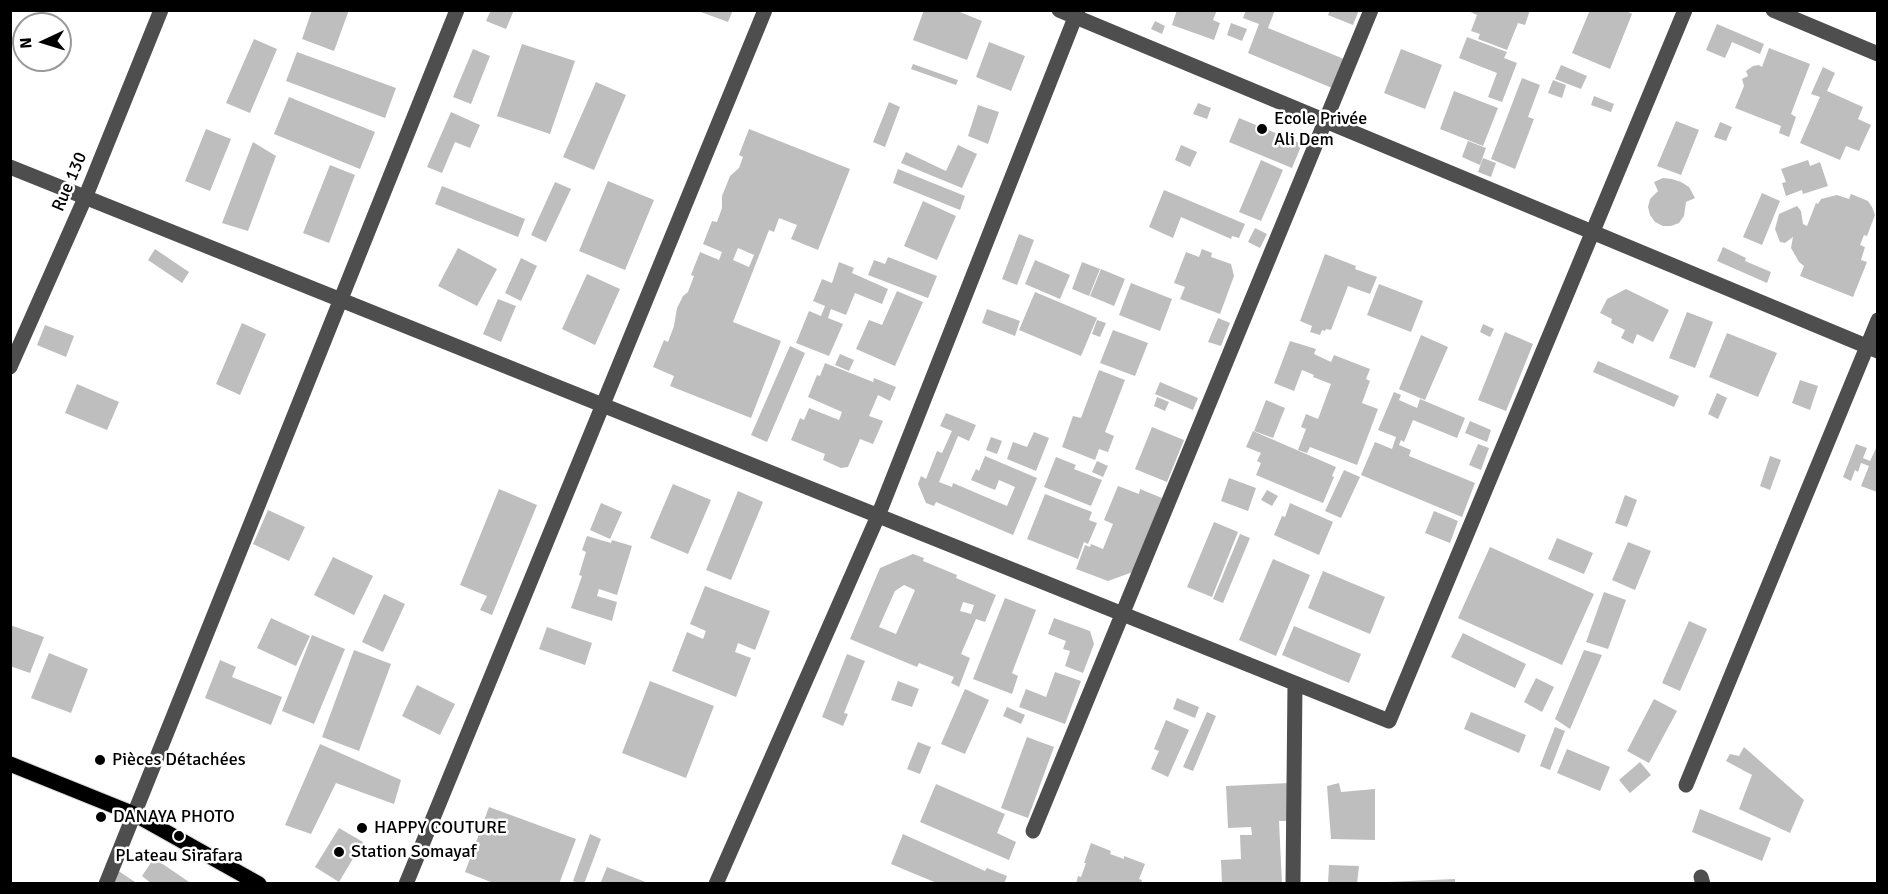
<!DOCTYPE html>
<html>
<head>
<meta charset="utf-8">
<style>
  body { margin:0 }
  #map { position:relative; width:1888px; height:894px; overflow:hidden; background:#fff; font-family:Signika,sans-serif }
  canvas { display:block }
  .frame { position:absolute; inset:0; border:12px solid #000; pointer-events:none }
  .north { position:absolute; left:12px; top:12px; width:60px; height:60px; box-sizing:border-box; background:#fff; border:2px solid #999; border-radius:50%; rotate:266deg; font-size:16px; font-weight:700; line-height:24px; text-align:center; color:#000 }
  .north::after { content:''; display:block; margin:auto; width:21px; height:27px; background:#000; clip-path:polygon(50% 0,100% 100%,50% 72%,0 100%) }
</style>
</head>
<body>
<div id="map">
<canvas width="1888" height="894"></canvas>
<div class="frame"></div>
<div class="north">N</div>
</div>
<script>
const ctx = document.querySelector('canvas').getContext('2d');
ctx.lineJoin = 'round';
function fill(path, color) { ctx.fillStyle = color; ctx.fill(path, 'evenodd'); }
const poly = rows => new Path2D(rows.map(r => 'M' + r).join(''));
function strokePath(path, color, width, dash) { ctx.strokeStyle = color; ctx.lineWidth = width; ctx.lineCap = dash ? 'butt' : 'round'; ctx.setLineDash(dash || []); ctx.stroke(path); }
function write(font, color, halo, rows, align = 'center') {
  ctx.font = font + ' Signika,sans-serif'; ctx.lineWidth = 5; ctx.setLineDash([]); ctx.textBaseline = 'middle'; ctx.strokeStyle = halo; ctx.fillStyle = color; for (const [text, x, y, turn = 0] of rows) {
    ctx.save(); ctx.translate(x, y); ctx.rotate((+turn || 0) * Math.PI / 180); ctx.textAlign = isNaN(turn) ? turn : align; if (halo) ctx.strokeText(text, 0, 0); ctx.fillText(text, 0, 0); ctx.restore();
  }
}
const building = poly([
  [312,10,349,10,334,51,302,39],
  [491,10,514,10,506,29,486,21],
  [701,10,733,10,728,22,701,12],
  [924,10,955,10,982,21,967,60,913,40],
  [1177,10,1217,10,1213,20,1220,23,1214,40,1172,25],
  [1246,10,1275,10,1268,28,1344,59,1332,88,1248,53,1259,24,1243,18],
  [1330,10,1359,10,1353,25,1328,15],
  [1466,10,1530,10,1525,25,1518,23,1507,50,1478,39,1480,34,1471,31,1477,15],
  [1590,10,1625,10,1632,14,1610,69,1572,53],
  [1155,21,1165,26,1162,34,1151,29],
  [1231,23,1247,29,1242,41,1227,35],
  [1717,24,1764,44,1760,54,1732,42,1725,58,1706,50],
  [1467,37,1507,52,1504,58,1517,63,1502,102,1488,97,1497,73,1459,58],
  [254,39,277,49,250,113,226,103],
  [989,42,1025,56,1011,91,976,77],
  [522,44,575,61,550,134,497,116],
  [1769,48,1810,64,1791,114,1796,117,1789,137,1779,133,1781,126,1735,108,1744,86,1742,79,1748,76,1746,71,1753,66,1759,65,1762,67],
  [473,49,490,56,471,104,453,97],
  [1401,49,1442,65,1425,109,1384,93],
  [297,52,396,88,385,118,286,81],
  [913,64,958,80,956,85,911,69],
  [1561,65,1587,76,1581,89,1555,79],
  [1823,67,1835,73,1827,91,1863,107,1858,119,1871,125,1859,151,1846,146,1840,160,1800,143,1820,97,1811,94],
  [1522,78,1540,85,1528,117,1534,119,1515,169,1491,159],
  [1553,80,1566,85,1562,98,1548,93],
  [596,82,626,95,594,170,563,157],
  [1454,91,1498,108,1483,146,1440,129],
  [1594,96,1614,104,1611,112,1591,105],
  [289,97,375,132,360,169,274,134],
  [889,102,900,107,885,147,873,142],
  [1198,103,1211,108,1207,119,1193,114],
  [978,105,999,112,988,144,968,136],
  [451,112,480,125,470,148,455,142,442,173,427,167],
  [1239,118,1302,144,1292,168,1229,142],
  [1676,121,1699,130,1681,175,1657,166],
  [1720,122,1732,127,1726,141,1714,137],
  [206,129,231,139,210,191,185,181],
  [749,129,850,169,818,250,791,239,797,225,779,218,774,232,769,230,733,322,781,341,751,418,670,386,674,376,653,367,664,340,668,342,674,326,677,308,683,296,688,292,694,276,691,275,700,252,719,260,722,252,703,244,712,221,717,222,722,208,722,196,730,176,739,168,743,157,739,155],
  [738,248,754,255,749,267,733,260],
  [1468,141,1486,148,1480,165,1462,157],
  [253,142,276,156,248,231,222,223],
  [958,145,977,154,962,188,901,163,906,152,946,171],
  [1181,145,1197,152,1190,167,1175,160],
  [1483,158,1496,163,1491,177,1478,172],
  [1261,160,1283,170,1261,221,1239,212],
  [1808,160,1810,166,1820,162,1828,186,1803,194,1802,190,1786,196,1782,183,1786,182,1781,169],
  [330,165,355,175,329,243,303,233],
  [898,169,965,196,960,210,893,183],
  [1663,178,1672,179,1681,182,1689,187,1695,198,1686,202,1684,216,1679,223,1671,226,1663,226,1655,222,1650,215,1648,207,1650,199,1658,191,1654,182],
  [608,181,654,200,625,270,579,251],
  [555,182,571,189,546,242,531,235],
  [442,186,525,219,518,237,435,204],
  [1164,190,1245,224,1239,238,1232,236,1231,239,1181,217,1173,238,1149,227],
  [1762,193,1780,201,1762,245,1743,237],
  [1851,194,1868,201,1872,207,1875,215,1867,236,1864,235,1860,245,1865,247,1861,260,1867,262,1853,297,1800,276,1804,266,1799,262,1791,248,1793,237,1785,243,1780,242,1775,229,1779,214,1797,206,1801,211,1803,224,1807,226,1816,203,1818,204,1821,199,1837,195,1849,199],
  [923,201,956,216,937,260,904,246],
  [1255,228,1267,234,1260,248,1248,242],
  [1019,234,1034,240,1017,285,1002,279],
  [1723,247,1746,258,1745,261,1771,272,1767,283,1717,261],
  [458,248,497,269,477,306,438,286],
  [155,249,189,272,182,283,148,260],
  [1202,249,1212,253,1211,257,1231,264,1234,276,1220,314,1180,299,1185,287,1174,283,1186,252,1199,257],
  [1325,254,1356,266,1355,269,1377,277,1370,294,1348,286,1331,330,1326,329,1325,331,1322,330,1320,335,1310,332,1312,326,1300,321],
  [888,257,937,276,928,298,868,275,874,260,885,264],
  [521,258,537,266,521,301,505,293],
  [1035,260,1070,275,1060,299,1025,284],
  [839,262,854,268,852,273,888,289,882,304,855,293,846,315,831,309,828,318,843,324,829,356,796,343,809,311,821,316,825,306,813,301,822,279,832,283],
  [1082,262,1100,269,1089,296,1072,289],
  [1101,269,1125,279,1114,306,1090,296],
  [587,274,620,289,595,345,562,329],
  [1131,283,1172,299,1160,331,1119,315],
  [1379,284,1423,301,1411,332,1367,315],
  [1626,289,1669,310,1653,342,1637,334,1633,344,1621,338,1625,330,1611,323,1612,319,1600,313,1607,299],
  [897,291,923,302,895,366,856,349,869,320,882,325],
  [1035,292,1097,318,1081,356,1019,330],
  [498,299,516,306,501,342,483,334],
  [987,309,1020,321,1015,336,982,323],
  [1687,312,1713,322,1695,368,1669,358],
  [1218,318,1230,323,1221,346,1208,342],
  [1097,320,1106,323,1100,337,1092,334],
  [242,323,266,334,240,395,216,384],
  [1483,324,1494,329,1490,337,1480,332],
  [45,325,74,336,66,357,37,345],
  [1113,330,1148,343,1135,376,1100,363],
  [1505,332,1533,344,1506,411,1478,400],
  [1727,333,1777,353,1758,397,1709,377],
  [1421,335,1448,347,1425,400,1399,389],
  [1290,341,1316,349,1314,354,1331,362,1334,355,1370,369,1366,379,1370,381,1362,403,1378,409,1357,465,1310,447,1307,453,1298,450,1306,429,1301,427,1306,414,1318,419,1331,384,1313,377,1314,375,1302,370,1294,391,1274,383],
  [790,346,805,353,767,442,751,435],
  [840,354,854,360,849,371,835,365],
  [1598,361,1679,396,1674,407,1593,372],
  [825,363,873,382,874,378,896,387,890,401,878,395,869,416,883,421,873,444,860,439,848,467,841,468,823,460,825,454,791,440,800,418,804,420,809,408,839,420,842,412,808,397,817,375,820,376],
  [1099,370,1125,380,1105,432,1114,436,1108,452,1099,449,1095,460,1062,447,1073,416,1081,418],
  [1800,380,1818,386,1810,410,1792,403],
  [1160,382,1198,398,1193,410,1155,394],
  [77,384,119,402,107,430,65,413],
  [1394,392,1401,395,1399,400,1417,408,1420,399,1465,418,1457,438,1413,420,1404,442,1401,440,1399,445,1411,450,1409,456,1475,483,1462,517,1361,475,1375,442,1392,449,1396,437,1378,430],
  [1717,393,1727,398,1718,419,1708,414],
  [1157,397,1169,402,1165,411,1154,406],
  [1266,400,1285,408,1273,438,1254,431],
  [946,413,976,425,969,441,958,436,939,482,952,487,953,483,1007,506,1015,487,999,480,995,490,971,480,976,469,979,471,985,456,1037,478,1013,535,936,502,934,506,926,503,918,484,921,476,926,479,937,451,942,453,952,431,940,426],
  [1470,421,1491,430,1487,442,1465,433],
  [1152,427,1184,440,1167,482,1135,469],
  [1253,431,1336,467,1332,476,1334,477,1323,503,1256,475,1261,463,1257,461,1261,453,1246,447],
  [1034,432,1049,438,1036,471,1007,459,1013,442,1027,447],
  [991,437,1002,441,997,454,986,450],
  [1478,444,1489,448,1481,470,1469,465],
  [1856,444,1867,448,1863,458,1870,461,1878,444,1877,492,1861,486,1869,466,1861,463,1858,472,1855,470,1851,481,1843,477],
  [1770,456,1781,460,1770,490,1760,486],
  [1056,457,1076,465,1074,469,1102,480,1091,506,1044,487],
  [1097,461,1108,466,1103,477,1092,472],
  [1344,470,1360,477,1341,518,1325,511],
  [1229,478,1256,488,1248,511,1221,501],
  [673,484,711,500,688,554,650,538],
  [1118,486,1139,494,1140,489,1162,498,1133,572,1108,581,1076,569,1085,545,1090,547,1091,544,1103,549,1113,524,1104,520],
  [499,489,537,505,492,615,480,610,487,596,460,585],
  [1267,490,1278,496,1272,506,1261,500],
  [738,491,763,502,731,580,706,570],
  [1045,494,1092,512,1089,520,1097,523,1088,544,1084,542,1078,559,1027,539],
  [1625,495,1637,500,1627,527,1615,523],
  [601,503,622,512,610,539,590,530],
  [1290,503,1333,522,1319,555,1274,535,1282,516,1285,517],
  [268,510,305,527,289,561,253,544],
  [1434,511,1458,521,1450,543,1425,533],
  [1214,522,1238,532,1212,597,1187,587],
  [1240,534,1250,538,1223,603,1213,599],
  [587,536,611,543,612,540,632,546,617,595,599,589,597,596,617,602,612,621,571,608,582,576,579,575,586,552,582,550],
  [1557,538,1593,553,1584,574,1548,559],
  [1628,542,1651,551,1635,590,1612,580],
  [1490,547,1594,594,1562,665,1458,618],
  [913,554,924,558,923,561,957,575,956,578,996,595,985,622,976,619,961,654,970,658,959,687,951,683,954,677,919,663,917,667,850,639,880,568],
  [904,585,915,590,896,634,879,627,895,591],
  [963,602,974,605,971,614,960,611],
  [333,557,373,576,354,615,314,595],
  [1273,559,1310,575,1276,656,1239,640],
  [1323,571,1385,597,1370,634,1308,608],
  [705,586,770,611,755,650,738,643,735,652,751,658,736,697,672,671,687,632,703,639,706,631,690,624],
  [1604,592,1626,600,1608,649,1586,642],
  [384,594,405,604,383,652,362,642],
  [1005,598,1036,610,1012,673,1018,676,1012,694,973,679],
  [271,618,310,636,296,666,257,648],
  [1054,618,1090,631,1094,644,1083,673,1065,666,1070,651,1063,649,1066,641,1048,634],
  [1689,621,1707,629,1680,691,1662,683],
  [10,625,44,637,30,673,10,666],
  [1294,626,1361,654,1349,683,1282,655],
  [547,627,592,643,585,665,539,649],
  [1463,633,1526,664,1515,688,1451,657],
  [312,635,345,649,314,724,282,711],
  [354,650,391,664,359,751,322,737],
  [1584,650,1602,655,1570,729,1555,719],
  [49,653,88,669,71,713,31,698],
  [847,654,865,661,844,713,848,714,843,726,822,717],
  [220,660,236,667,232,677,282,697,271,725,205,698],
  [1055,672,1081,681,1065,724,1019,707,1026,689,1046,697],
  [1536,678,1554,687,1542,712,1524,702],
  [650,681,714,706,686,778,622,753],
  [898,681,919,689,912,707,891,700],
  [417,685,455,704,440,735,402,716],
  [965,689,989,700,965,754,941,744],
  [1177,698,1199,707,1195,718,1173,709],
  [1654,699,1677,711,1649,763,1627,751],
  [1007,707,1025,715,1021,724,1003,716],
  [1207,712,1216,716,1193,771,1183,767],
  [1471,712,1526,735,1519,753,1464,729],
  [1166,720,1189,730,1168,777,1151,769,1159,751,1154,749],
  [1555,727,1565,731,1550,770,1540,766],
  [1027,737,1054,747,1028,818,1001,808],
  [918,742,931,747,920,774,907,769],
  [320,744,401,780,394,804,336,783,311,834,285,825],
  [1744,747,1804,800,1790,833,1739,809,1752,775,1726,761,1730,754,1739,756],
  [1567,749,1610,767,1600,791,1557,773],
  [1640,762,1651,775,1630,793,1619,780],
  [1289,783,1290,821,1279,821,1282,884,1222,884,1221,860,1241,859,1240,835,1252,835,1251,827,1228,828,1226,786],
  [1339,783,1341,792,1375,789,1375,840,1331,839,1327,786],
  [936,784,1005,814,997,833,1016,842,1009,860,920,822],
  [489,807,576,839,559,884,496,884,465,872],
  [1700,809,1771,838,1762,861,1692,832],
  [339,828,363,842,339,882,315,867],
  [590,834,601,839,584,884,580,884,573,881],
  [903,834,985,871,987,868,1007,876,1004,884,939,884,891,864],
  [1091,843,1111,851,1110,854,1124,859,1124,856,1145,864,1139,879,1142,880,1141,884,1076,884,1078,876,1081,877,1086,863,1084,863],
  [154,858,192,884,152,884,142,876],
  [1329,865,1359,866,1357,884,1328,884],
  [607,867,648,883,648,884,600,884],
  [114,868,138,884,109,884],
  [1455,879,1455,884,1387,884,1387,882]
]);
const minor = poly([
  [1059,10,1878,351],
  [1773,10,1878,54],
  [10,167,1389,721,1685,10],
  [10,367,85,198,161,10],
  [1686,785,1878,320],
  [1033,831,1371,10],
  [1701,877,1703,884],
  [106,884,457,10],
  [406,884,765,10],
  [716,884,878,516,1078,10],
  [1293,884,1295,684]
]);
const major = poly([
  [10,764,134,814,259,884]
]);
const markers = [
  [1262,129,6,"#000"],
  [100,760,6,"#000"],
  [101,817,6,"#000"],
  [362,828,6,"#000"],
  [179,836,6,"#000"],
  [339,852,6,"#000"]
];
const poiNames = [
  ["Ecole Privée",1274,119],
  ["Ali Dem",1274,140],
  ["Pièces Détachées",112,760],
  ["DANAYA PHOTO",113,817],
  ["HAPPY COUTURE",374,828],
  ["Station Somayaf",351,852],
  ["PLateau Sirafara",179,856,"center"]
];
const streetNames = [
  ["Rue 130",70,182,-67]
];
fill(building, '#bebebe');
strokePath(major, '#dbdbdb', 17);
strokePath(minor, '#4e4e4e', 15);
strokePath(major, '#000', 15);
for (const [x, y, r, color] of markers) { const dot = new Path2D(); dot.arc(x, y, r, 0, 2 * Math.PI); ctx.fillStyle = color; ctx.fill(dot); strokePath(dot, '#fff', 2); }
write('18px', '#000', '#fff', poiNames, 'left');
write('18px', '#000', '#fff', streetNames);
</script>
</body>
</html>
